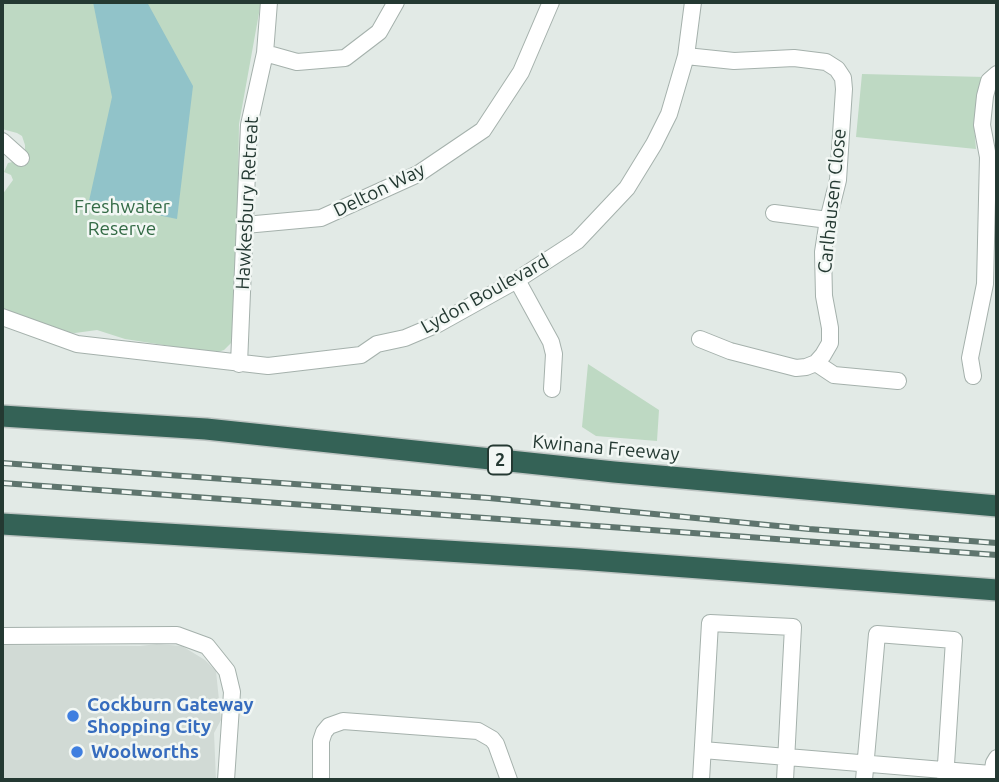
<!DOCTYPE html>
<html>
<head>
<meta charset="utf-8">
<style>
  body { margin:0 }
  #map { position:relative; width:999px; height:782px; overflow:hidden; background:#e2eae6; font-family:Ubuntu,sans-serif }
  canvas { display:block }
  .frame { position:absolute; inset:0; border:4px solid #243932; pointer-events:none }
</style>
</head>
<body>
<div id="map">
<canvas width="999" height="782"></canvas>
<div class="frame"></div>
</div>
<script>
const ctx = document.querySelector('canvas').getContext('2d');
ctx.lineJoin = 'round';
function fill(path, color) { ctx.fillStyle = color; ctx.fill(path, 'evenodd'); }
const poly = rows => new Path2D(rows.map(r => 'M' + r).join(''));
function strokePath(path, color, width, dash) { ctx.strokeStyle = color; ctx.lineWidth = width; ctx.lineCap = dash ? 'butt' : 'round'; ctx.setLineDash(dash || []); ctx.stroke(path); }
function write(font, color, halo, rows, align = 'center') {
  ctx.font = font + ' Ubuntu,sans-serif'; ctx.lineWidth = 5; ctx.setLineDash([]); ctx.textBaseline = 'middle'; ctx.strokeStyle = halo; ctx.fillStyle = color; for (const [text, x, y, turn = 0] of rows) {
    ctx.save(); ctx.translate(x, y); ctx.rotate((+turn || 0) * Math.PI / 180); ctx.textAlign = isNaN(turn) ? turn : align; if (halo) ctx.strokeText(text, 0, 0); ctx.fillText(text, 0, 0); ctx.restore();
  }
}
const built = poly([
  [157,644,182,646,205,660,216,671,221,720,214,733,216,780,2,780,2,645,140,646]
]);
const green = poly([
  [2,2,261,2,239,124,237,250,232,336,231,343,224,350,215,353,125,339,97,330,75,333,64,332,2,311,2,195,13,180,11,175,4,172,8,163,17,161,25,152,25,145,22,136,17,133,2,129],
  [862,74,985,77,974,125,976,149,856,137],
  [588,364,659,410,657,441,596,436,582,427]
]);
const water = poly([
  [93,2,147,2,193,86,177,219,89,201,112,97]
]);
const minor = poly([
  [265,53,297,62,345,58,379,32,396,2],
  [686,56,734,61,794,58,826,62,837,69,843,78,844,89,838,180,828,220,823,252,824,296,830,328,830,343,823,355,816,363,806,367,796,368,730,351,700,339],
  [2,141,21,158],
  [774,213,828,220],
  [245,225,321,218,418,174,483,130,521,72,551,2],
  [517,280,551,342,554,354,552,389],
  [2,317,77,344,268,366,361,355,377,344,405,338,438,324,517,280,577,241,627,188,654,144,669,114,686,56,693,2],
  [816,363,834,375,898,381],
  [239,364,249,125,265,53,269,2],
  [973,376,970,358,985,284,988,157,982,125,985,96,989,81,997,74],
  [2,636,177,635,207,646,227,671,232,692,226,780],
  [703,750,991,774],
  [321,780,321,741,324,732,329,726,343,721,478,731,492,739,496,744,509,780],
  [701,780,710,623,793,627,785,780],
  [864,780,877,634,954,640,945,780],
  [991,780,994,763,997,758]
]);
const highway = poly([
  [2,416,206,429,614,472,997,506],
  [2,524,578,559,997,590]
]);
const rail = poly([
  [2,463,489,498,809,529,997,543],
  [2,483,997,555]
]);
const markers = [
  [73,716,7,"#3f7fe0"],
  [77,752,7,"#3f7fe0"]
];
const shields = [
  [500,460,24]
];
const shieldNames = [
  ["2",500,460]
];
const streetNames = [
  ["Delton Way",379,190,-26],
  ["Carlhausen Close",832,201,-84],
  ["Hawkesbury Retreat",247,203,-87],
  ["Lydon Boulevard",485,294,-29],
  ["Kwinana Freeway",606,448,5]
];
const parkNames = [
  ["Freshwater",122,207],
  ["Reserve",122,229]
];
const shopNames = [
  ["Cockburn Gateway",87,705],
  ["Shopping City",87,727],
  ["Woolworths",91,752]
];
fill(built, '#d1dad5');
fill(green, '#bed9c3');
fill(water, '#91c3c9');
strokePath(minor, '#a5b1ac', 18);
strokePath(highway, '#bdc4c2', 24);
strokePath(minor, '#fff', 16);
strokePath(highway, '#346256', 21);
strokePath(rail, '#5f756e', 6);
strokePath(rail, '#f2f7f4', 3.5, [10]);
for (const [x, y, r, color] of markers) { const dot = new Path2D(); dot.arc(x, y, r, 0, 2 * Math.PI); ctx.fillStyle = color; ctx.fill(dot); strokePath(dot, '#f2f7f4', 2.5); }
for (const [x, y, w] of shields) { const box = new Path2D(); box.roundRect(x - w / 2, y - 14.5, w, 29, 5); ctx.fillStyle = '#f2f7f4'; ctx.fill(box); strokePath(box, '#243932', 2); }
write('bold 18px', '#243932', null, shieldNames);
write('19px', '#243932', '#f2f7f4', streetNames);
write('19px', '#346b46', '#f2f7f4', parkNames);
write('bold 19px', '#366cbe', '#f2f7f4', shopNames, 'left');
</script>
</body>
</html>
